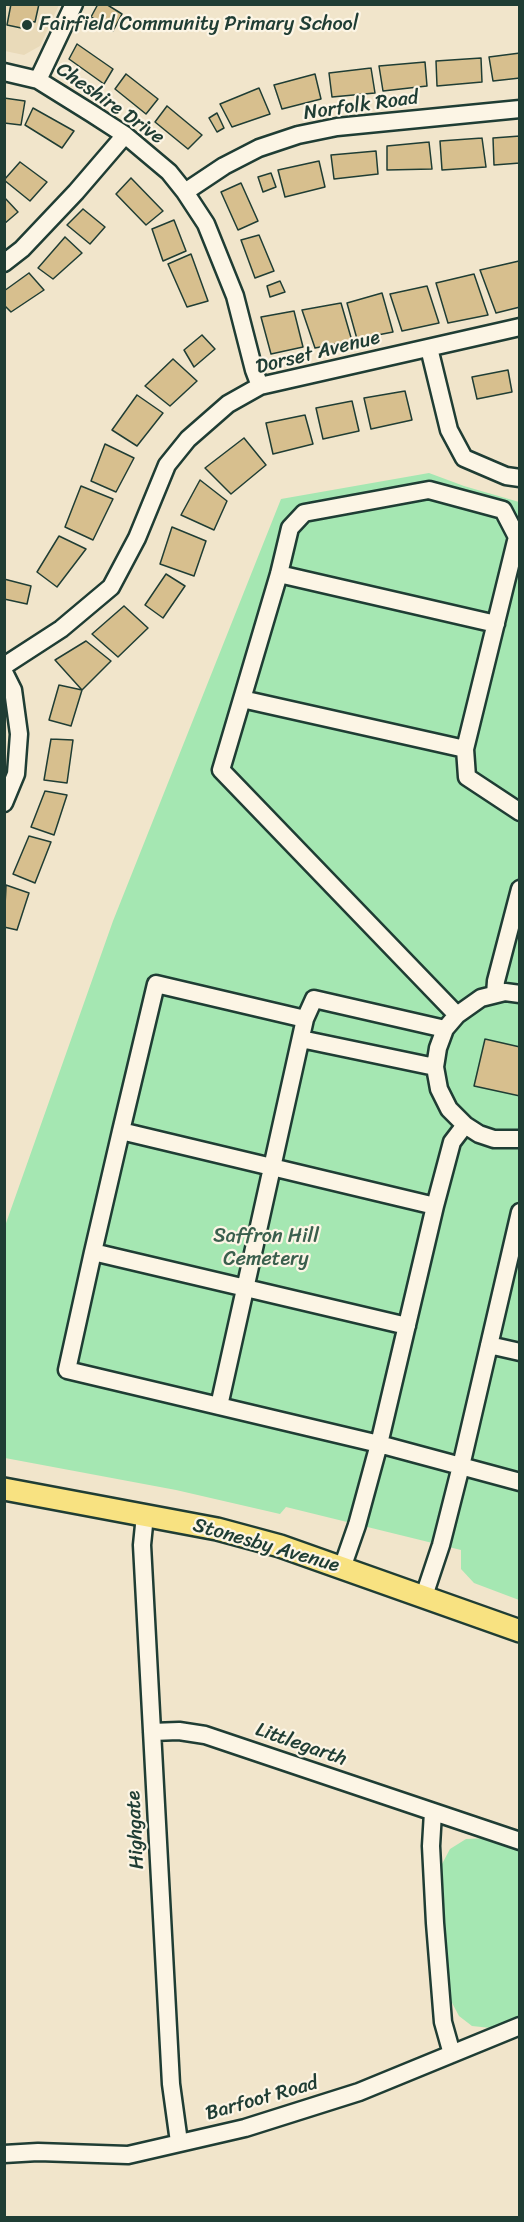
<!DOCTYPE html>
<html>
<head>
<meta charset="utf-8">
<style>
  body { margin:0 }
  #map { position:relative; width:524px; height:2222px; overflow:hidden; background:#f1e5cb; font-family:Sriracha,sans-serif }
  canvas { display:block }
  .frame { position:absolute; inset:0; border:6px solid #1f3d34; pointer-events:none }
</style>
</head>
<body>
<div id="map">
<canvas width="524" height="2222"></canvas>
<div class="frame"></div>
</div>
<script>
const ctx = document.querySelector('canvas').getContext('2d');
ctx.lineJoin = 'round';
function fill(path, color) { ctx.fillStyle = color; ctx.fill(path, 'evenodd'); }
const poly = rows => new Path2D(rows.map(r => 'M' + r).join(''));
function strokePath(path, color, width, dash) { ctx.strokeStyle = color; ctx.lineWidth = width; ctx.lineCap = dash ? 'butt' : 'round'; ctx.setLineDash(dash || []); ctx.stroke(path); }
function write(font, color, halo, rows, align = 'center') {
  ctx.font = font + ' Sriracha,sans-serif'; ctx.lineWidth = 4.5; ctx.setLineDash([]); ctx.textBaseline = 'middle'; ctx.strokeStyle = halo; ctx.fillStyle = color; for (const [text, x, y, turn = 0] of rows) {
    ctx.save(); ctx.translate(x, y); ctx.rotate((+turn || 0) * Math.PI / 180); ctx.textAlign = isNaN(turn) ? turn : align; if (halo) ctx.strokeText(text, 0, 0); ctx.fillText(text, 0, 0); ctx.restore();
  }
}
const built = poly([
  [4,5,59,5,40,46,24,55,5,51]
]);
const green = poly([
  [429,473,464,486,519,502,519,1600,474,1583,461,1569,461,1550,286,1507,280,1514,176,1490,5,1458,5,1226,113,921,281,499],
  [488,1838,519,1849,519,2019,505,2026,491,2028,472,2026,459,2016,450,1999,441,1881,442,1864,450,1849,466,1839]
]);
const building = poly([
  [11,4,39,4,35,22,27,21,26,29,7,25,11,4],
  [98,4,106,4,122,14,113,31,91,17,98,4],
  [77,44,113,69,104,84,69,59,77,44],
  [520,53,520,78,493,81,489,57,520,53],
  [481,58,482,82,437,86,436,61,481,58],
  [425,62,427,86,383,91,379,66,425,62],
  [371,68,375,93,332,97,329,73,371,68],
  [126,74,158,99,146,114,115,89,126,74],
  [315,74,321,99,282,109,274,85,315,74],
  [259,88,270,114,232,127,220,104,259,88],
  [4,98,25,101,21,125,4,123,4,98],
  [167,106,202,135,188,149,155,122,167,106],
  [33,108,74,131,62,148,25,125,33,108],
  [217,113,224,128,217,132,209,118,217,113],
  [520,136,520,163,494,165,493,138,520,136],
  [482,138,486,167,442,170,440,141,482,138],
  [429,142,432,169,387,170,387,146,429,142],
  [376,151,378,174,334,179,331,155,376,151],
  [319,161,325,187,285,197,278,170,319,161],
  [20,162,47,182,30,201,4,180,20,162],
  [271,173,276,187,263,192,258,177,271,173],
  [131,178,163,211,146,225,116,194,131,178],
  [241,183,258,221,238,230,221,192,241,183],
  [4,197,18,212,4,224,4,197],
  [83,209,105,227,90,244,67,225,83,209],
  [174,220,186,251,163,261,152,229,174,220],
  [259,235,274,271,255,278,241,240,259,235],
  [65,237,82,253,53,279,38,268,65,237],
  [191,254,208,301,187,307,168,264,191,254],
  [519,261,520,307,496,313,480,270,519,261],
  [29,273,44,290,11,312,4,305,4,291,29,273],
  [474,274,488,315,448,323,436,283,474,274],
  [280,281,285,292,270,297,267,286,280,281],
  [427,286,439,323,402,331,390,294,427,286],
  [382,293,393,332,357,339,347,303,382,293],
  [341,303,352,341,315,348,302,310,341,303],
  [294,311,303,347,271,354,261,317,294,311],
  [202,335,215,349,194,367,184,350,202,335],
  [173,359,197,381,170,406,145,386,173,359],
  [508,370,512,392,477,399,472,377,508,370],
  [405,391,412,420,371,429,364,398,405,391],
  [137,395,163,413,137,446,112,430,137,395],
  [352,401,359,431,323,439,316,408,352,401],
  [305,415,313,444,273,454,266,423,305,415],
  [244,438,266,465,231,494,205,468,244,438],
  [105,444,134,458,116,492,91,481,105,444],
  [200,480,227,501,214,530,181,515,200,480],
  [81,486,113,499,93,540,65,527,81,486],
  [172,527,206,541,194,576,160,564,172,527],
  [59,536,86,549,57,587,37,572,59,536],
  [166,574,185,586,163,618,145,605,166,574],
  [4,579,31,586,27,604,4,599,4,579],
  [124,606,148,628,118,657,92,634,124,606],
  [86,641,111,661,82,690,55,660,86,641],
  [59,685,82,690,71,726,49,720,59,685],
  [51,739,73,740,67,783,44,780,51,739],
  [45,791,67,795,54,835,31,827,45,791],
  [29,836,51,842,35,883,13,874,29,836],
  [6,885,29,893,17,930,4,927,6,885],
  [485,1039,520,1047,520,1096,474,1086,485,1039]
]);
const minor = poly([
  [4,72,38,80,91,113,125,135,169,172,185,192,206,224,235,296,254,370,260,386],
  [38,80,74,4],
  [185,192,224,166,259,148,298,135,337,127,520,109],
  [4,263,22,249,76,192,125,135],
  [429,348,449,430,464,458,506,476,520,478],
  [279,574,496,624],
  [4,666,61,629,111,587,137,538,167,465,188,439,228,404,260,386,520,327],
  [4,672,13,690,19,734,16,774,4,803],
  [242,699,465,749,467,777,520,812],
  [495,994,496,981,520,889],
  [520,994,505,992,481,998,457,1015,445,1029,438,1048,435,1067,439,1089,449,1109,465,1125,479,1134,494,1139,520,1139],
  [457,1015,221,770,279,574,290,528,304,513,429,490,503,510,517,537,465,749],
  [301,1039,435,1067],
  [121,1131,156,984,305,1019,314,999,445,1029],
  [93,1252,67,1370,379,1444,520,1482],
  [407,1326,93,1252,121,1131,435,1206],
  [489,1345,520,1352],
  [219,1406,305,1019],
  [145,1515,142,1545,171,2084,179,2142],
  [342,1568,357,1525,379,1444,435,1206,452,1142,465,1125],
  [424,1596,441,1545,461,1466,520,1212],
  [152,1732,179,1731,205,1735,520,1841],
  [433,1812,431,1846,435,1923,443,2022,452,2054],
  [4,2154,38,2152,128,2155,245,2128,359,2092,520,2026]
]);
const major = poly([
  [4,1489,217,1529,280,1546,520,1631]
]);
const markers = [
  [27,25,6,"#1f3d34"]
];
const poiNames = [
  ["Fairfield Community Primary School",39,25]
];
const streetNames = [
  ["Cheshire Drive",110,104,35],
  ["Norfolk Road",361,106,-8],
  ["Dorset Avenue",318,353,-14],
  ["Stonesby Avenue",266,1546,16],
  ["Littlegarth",301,1745,19],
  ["Highgate",136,1830,-93],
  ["Barfoot Road",262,2099,-16]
];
const parkNames = [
  ["Saffron Hill",266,1237],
  ["Cemetery",266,1260]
];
fill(built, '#e9dab9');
fill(green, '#a5e7b2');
fill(building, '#d7bf8e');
strokePath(building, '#1f3d34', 1.5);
strokePath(minor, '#1f3d34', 21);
strokePath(major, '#1f3d34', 26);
strokePath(minor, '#fcf5e5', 16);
strokePath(major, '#f8e281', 21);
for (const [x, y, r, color] of markers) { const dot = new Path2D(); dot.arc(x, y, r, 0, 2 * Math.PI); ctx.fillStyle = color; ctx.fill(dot); strokePath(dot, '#fcf5e5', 2); }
write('20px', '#1f3d34', '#fcf5e5', poiNames, 'left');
write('20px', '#1f3d34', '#fcf5e5', streetNames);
write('20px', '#3a5f4d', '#fcf5e5', parkNames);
</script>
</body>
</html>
